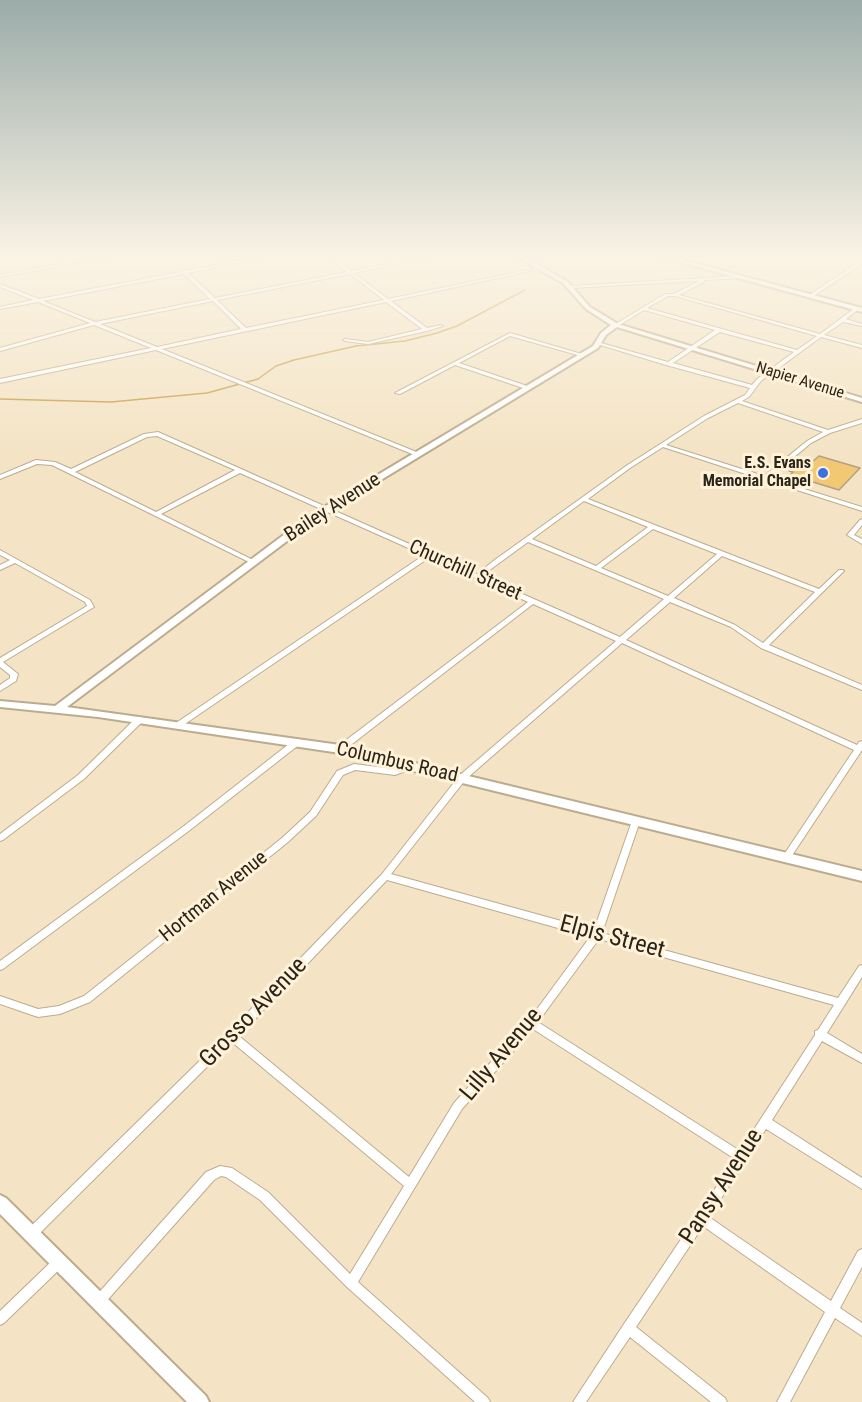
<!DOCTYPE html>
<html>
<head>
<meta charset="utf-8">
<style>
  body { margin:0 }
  canvas { display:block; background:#f4e4c5 }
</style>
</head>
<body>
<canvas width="862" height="1402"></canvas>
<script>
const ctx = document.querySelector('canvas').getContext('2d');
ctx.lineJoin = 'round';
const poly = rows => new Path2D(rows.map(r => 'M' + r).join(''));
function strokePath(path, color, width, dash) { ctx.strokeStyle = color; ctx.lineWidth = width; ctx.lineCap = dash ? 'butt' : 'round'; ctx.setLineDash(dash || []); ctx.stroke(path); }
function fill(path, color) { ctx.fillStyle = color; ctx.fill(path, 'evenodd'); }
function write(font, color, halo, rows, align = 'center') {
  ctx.font = font + ' "Roboto Condensed",sans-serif'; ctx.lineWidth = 6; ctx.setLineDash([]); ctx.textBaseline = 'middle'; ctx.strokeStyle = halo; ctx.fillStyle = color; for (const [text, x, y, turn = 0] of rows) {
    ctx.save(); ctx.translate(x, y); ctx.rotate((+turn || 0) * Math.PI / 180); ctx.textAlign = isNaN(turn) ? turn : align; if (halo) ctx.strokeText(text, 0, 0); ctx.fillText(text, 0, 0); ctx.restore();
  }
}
const stream = poly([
  [0,399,111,402,207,393,258,379,276,366,294,360,356,346,405,341,437,333,457,326,525,290]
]);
const building = poly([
  [819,456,860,468,839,490,790,475,793,472,789,471,802,459,812,462,819,456]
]);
const street = poly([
  [0,255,4,255,0,257,0,255],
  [110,255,120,255,0,277,0,275,110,255],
  [268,255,277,255,188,273,215,298,347,272,325,255,330,255,351,271,431,255,440,255,354,273,388,299,542,267,544,268,391,301,427,328,441,325,443,326,427,331,368,344,345,341,343,340,345,339,368,342,422,329,386,302,162,349,419,453,419,455,417,456,156,350,0,383,0,379,151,348,94,325,0,351,0,348,90,323,38,302,0,309,0,307,33,300,0,287,0,284,39,299,268,255],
  [184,274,210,299,95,322,43,301,184,274],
  [350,274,384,300,246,328,217,300,350,274],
  [213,301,241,329,157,347,100,324,213,301],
  [860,261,862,261,862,264,812,297,808,296,860,261],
  [739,276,741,276,741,278,704,280,704,282,679,295,820,334,855,308,859,309,846,319,862,324,862,326,843,322,824,335,862,345,862,348,821,337,761,381,749,397,742,401,828,430,862,419,862,423,830,433,811,443,769,478,862,507,862,511,766,480,762,480,761,479,663,447,630,468,588,499,819,589,839,570,843,570,844,571,843,572,769,645,862,685,862,690,761,648,731,627,670,602,626,640,857,745,859,742,862,741,862,750,789,860,786,861,783,860,782,858,783,856,854,750,622,643,466,779,391,874,594,930,632,821,633,819,636,818,639,819,640,821,602,933,838,998,859,966,862,965,862,977,827,1033,862,1054,862,1063,822,1041,772,1120,862,1178,862,1189,766,1129,709,1217,831,1301,858,1251,862,1249,862,1267,840,1308,862,1323,862,1336,835,1318,790,1402,777,1402,825,1312,703,1226,636,1327,725,1398,727,1402,711,1402,630,1337,586,1402,573,1402,624,1324,735,1159,533,1029,462,1109,358,1282,488,1398,490,1402,475,1402,347,1287,260,1200,226,1177,221,1176,214,1180,103,1305,99,1307,95,1305,93,1301,95,1297,206,1172,220,1166,232,1168,268,1192,350,1274,404,1186,232,1042,34,1239,30,1241,26,1239,24,1235,26,1231,228,1033,382,874,460,775,616,641,533,604,343,751,337,751,336,749,337,747,528,602,430,557,179,728,176,727,175,725,176,723,424,555,240,473,161,514,255,561,256,562,255,563,253,564,52,465,37,464,0,479,0,475,36,460,55,462,71,469,144,434,158,432,479,575,482,570,496,559,626,466,704,416,745,395,750,388,666,365,597,344,601,343,668,362,715,330,644,310,618,326,614,325,665,294,674,294,699,281,571,288,569,288,569,286,739,276],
  [668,296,675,296,817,336,797,350,647,308,668,296],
  [720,332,794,352,757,379,752,385,673,363,720,332],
  [738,403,823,432,807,441,764,476,666,445,708,418,738,403],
  [157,436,235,470,156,512,75,472,147,437,157,436],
  [584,501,648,527,596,566,532,539,584,501],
  [653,529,717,554,668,596,601,568,653,529],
  [528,542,664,599,620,637,484,577,487,572,528,542],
  [722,556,815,592,763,643,735,625,674,598,722,556],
  [387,880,590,937,529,1020,454,1103,409,1177,239,1036,387,880],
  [599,939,834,1005,818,1030,815,1031,815,1035,740,1151,538,1022,599,939],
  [510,333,585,355,581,356,510,336,459,363,530,387,530,389,526,389,455,365,400,394,395,393,510,333],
  [862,519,862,525,854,535,862,539,862,544,847,535,860,520,862,519],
  [0,550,90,600,94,607,3,662,18,674,16,681,0,691,0,685,10,678,10,675,0,667,0,658,87,606,85,602,15,563,0,570,0,565,10,560,0,555,0,550],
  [139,717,142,718,143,720,142,722,84,779,3,840,0,841,0,834,78,775,136,718,139,717],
  [297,739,300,740,301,742,300,744,190,830,3,969,0,970,0,961,184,826,294,740,297,739],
  [413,762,416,763,417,765,416,767,395,775,355,770,343,775,316,816,288,842,90,1002,60,1014,38,1017,0,1004,0,996,38,1009,59,1006,84,996,282,838,310,812,337,771,354,764,394,769,413,762],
  [59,1256,63,1258,65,1262,63,1266,4,1323,0,1325,0,1311,55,1258,59,1256]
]);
const secondary = poly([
  [513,255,521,255,567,281,590,307,618,324,862,398,862,402,617,327,606,335,598,348,315,520,67,707,340,745,862,871,862,881,340,753,98,717,0,707,0,701,55,706,309,516,593,346,601,333,611,325,586,309,563,283,513,255],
  [654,255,664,255,862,308,862,312,654,255],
  [0,1195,6,1198,206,1396,209,1402,187,1402,0,1214,0,1195]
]);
const markers = [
  [823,473,6,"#3b70e0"]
];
const farStreetnames = [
  ["Napier Avenue",800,381,17]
];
const farPoinames = [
  ["E.S. Evans",811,464],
  ["Memorial Chapel",811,482]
];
const streetNames = [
  ["Bailey Avenue",333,508,-33],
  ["Churchill Street",465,571,24],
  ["Columbus Road",397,763,13],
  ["Hortman Avenue",214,897,-39]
];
const nearStreetnames = [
  ["Elpis Street",612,938,15],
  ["Grosso Avenue",254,1013,-46],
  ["Lilly Avenue",502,1055,-50],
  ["Pansy Avenue",722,1187,-57]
];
strokePath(stream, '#c99f4b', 1.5);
fill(building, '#f3c875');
strokePath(building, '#b1a185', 1.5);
strokePath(street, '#bcac8f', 2);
strokePath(secondary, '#bcac8f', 4);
fill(street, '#fff');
fill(secondary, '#fff');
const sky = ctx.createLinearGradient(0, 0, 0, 451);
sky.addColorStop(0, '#9baca9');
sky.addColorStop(0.57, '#faf3e5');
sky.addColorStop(1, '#faf3e500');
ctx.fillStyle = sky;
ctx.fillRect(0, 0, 862, 451);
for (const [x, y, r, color] of markers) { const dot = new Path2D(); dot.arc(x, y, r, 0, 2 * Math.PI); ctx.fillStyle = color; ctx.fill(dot); strokePath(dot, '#fff2d9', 2); }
write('16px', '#2b2519', '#fff2d9', farStreetnames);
write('bold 16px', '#2b2519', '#fff2d9', farPoinames, 'right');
write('20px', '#2b2519', '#fff2d9', streetNames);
write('24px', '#2b2519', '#fff2d9', nearStreetnames);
</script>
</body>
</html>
